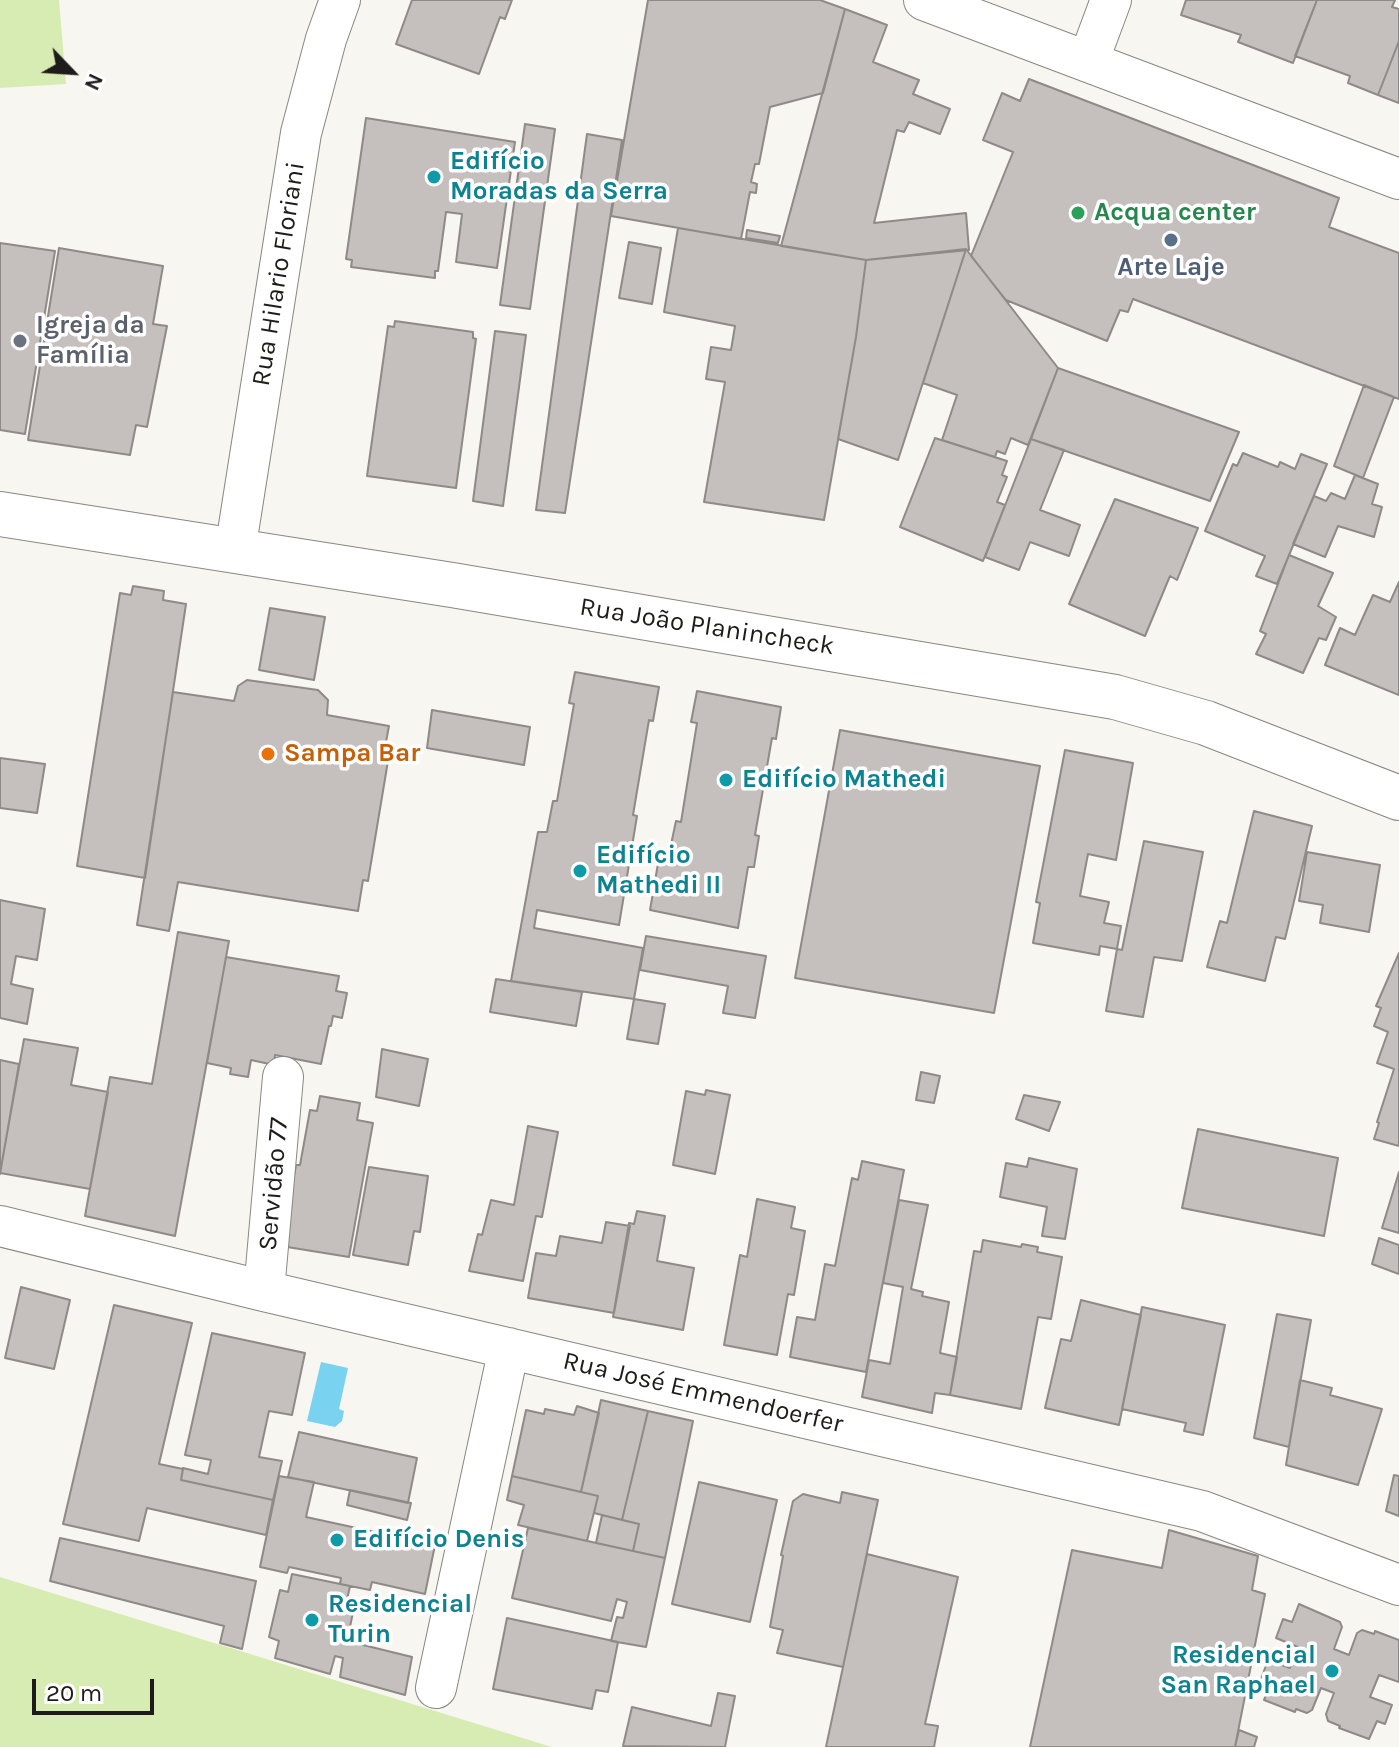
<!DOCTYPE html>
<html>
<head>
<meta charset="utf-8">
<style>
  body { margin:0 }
  #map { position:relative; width:1399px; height:1747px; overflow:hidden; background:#f8f6f1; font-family:Karla,sans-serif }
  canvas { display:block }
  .north { position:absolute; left:32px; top:32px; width:80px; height:80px; -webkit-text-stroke:6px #fff; paint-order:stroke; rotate:115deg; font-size:22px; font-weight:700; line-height:32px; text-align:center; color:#1d1c1a }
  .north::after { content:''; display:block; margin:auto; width:28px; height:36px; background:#1d1c1a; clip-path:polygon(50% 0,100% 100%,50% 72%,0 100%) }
  .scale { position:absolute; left:32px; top:1679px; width:122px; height:36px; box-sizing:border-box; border:4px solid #1d1c1a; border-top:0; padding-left:10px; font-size:24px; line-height:28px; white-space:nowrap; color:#1d1c1a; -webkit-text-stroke:6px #fff; paint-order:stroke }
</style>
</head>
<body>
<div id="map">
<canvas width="1399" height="1747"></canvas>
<div class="north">N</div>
<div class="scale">20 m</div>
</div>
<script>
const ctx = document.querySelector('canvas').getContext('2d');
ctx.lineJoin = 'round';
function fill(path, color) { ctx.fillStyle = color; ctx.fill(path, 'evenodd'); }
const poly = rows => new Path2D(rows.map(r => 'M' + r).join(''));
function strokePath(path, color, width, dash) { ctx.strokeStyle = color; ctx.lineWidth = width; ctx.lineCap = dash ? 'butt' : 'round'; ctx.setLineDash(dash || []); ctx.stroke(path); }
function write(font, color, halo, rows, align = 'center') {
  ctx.font = font + ' Karla,sans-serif'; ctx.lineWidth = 7; ctx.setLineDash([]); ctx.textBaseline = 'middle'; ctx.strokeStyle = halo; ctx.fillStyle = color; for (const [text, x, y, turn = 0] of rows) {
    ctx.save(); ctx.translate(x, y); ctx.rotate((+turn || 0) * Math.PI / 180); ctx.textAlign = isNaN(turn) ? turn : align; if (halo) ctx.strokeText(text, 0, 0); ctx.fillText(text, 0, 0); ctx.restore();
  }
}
const green = poly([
  [0,0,59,0,66,84,0,88],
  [0,1577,552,1747,0,1747]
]);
const water = poly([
  [321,1362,348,1368,339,1409,344,1411,342,1421,335,1427,307,1421]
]);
const building = poly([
  [412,0,512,0,505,19,500,17,479,74,396,44,412,0],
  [648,0,820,0,845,9,823,93,770,107,759,164,755,164,751,182,757,184,756,193,750,192,741,239,611,216,648,0],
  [1186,0,1317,0,1293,63,1238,42,1241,35,1181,15,1186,0],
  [1317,0,1395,0,1392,7,1399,9,1399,41,1378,95,1348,83,1350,76,1295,56,1317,0],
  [845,9,887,25,873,62,919,80,913,94,950,109,940,134,909,122,904,132,897,130,874,223,966,213,969,250,866,260,781,246,845,9],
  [1399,41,1399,103,1378,95,1399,41],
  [1029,79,1339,198,1329,227,1399,253,1399,399,1133,299,1128,312,1120,310,1107,341,1006,300,971,256,1013,152,983,140,1002,93,1020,101,1029,79],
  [366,118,515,142,497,268,456,262,462,214,446,212,438,271,435,271,435,278,351,267,352,260,346,259,366,118],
  [525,124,555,129,530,309,500,305,525,124],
  [587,134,622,140,565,513,536,510,587,134],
  [678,228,866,260,856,337,824,520,704,502,725,382,706,379,711,347,731,350,735,326,664,312,678,228],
  [747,230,780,236,778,243,746,238,747,230],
  [629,242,661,248,652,304,619,298,629,242],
  [0,243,55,251,25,434,0,430,0,243],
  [59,248,163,266,153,324,167,326,147,427,136,425,130,455,28,440,59,248],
  [966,249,898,460,838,439,856,337,866,260,966,249],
  [966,249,1058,368,1028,445,1011,438,1005,454,997,451,995,457,942,440,957,395,923,383,966,249],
  [395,321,473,332,473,338,476,339,456,488,367,476,388,326,394,327,395,321],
  [495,331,526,335,503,506,473,501,495,331],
  [1058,368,1239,432,1210,501,1031,439,1058,368],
  [1364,385,1394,397,1363,478,1334,466,1364,385],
  [935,438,1007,461,1002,475,1007,477,997,502,1005,505,983,561,900,527,935,438],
  [1031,439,1064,450,1040,510,1080,525,1069,556,1030,542,1019,570,985,557,1031,439],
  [1243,453,1278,467,1280,462,1295,469,1301,454,1327,464,1277,584,1256,576,1265,556,1205,531,1233,464,1237,466,1243,453],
  [1355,475,1378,484,1372,504,1382,507,1374,537,1338,526,1325,557,1293,544,1314,496,1326,501,1331,493,1345,499,1355,475],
  [1115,499,1198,528,1177,580,1170,576,1145,636,1069,604,1115,499],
  [1289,555,1333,573,1318,606,1336,617,1326,640,1319,638,1303,673,1256,654,1266,634,1260,631,1289,555],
  [1399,582,1399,695,1325,665,1340,628,1355,635,1373,595,1390,602,1399,582],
  [133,586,164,591,163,600,186,604,145,878,77,866,120,593,131,595,133,586],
  [270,608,325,617,314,680,259,670,270,608],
  [575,672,659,687,653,721,649,720,633,815,637,816,619,925,537,910,534,928,643,948,634,999,511,981,538,832,547,832,553,801,557,801,574,704,569,703,575,672],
  [247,680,318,690,328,700,327,715,389,726,386,742,391,743,368,881,363,880,358,911,178,882,169,931,137,925,173,692,234,701,238,686,247,680],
  [697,691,781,707,776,739,772,738,755,835,759,836,754,867,748,867,738,928,650,910,660,852,669,854,676,821,681,822,697,723,691,722,697,691],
  [432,710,530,727,524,765,427,748,432,710],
  [840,730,1040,766,994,1013,795,978,840,730],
  [1065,750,1133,763,1116,860,1088,854,1080,896,1109,902,1104,923,1121,926,1117,949,1100,946,1099,955,1033,943,1040,903,1036,902,1065,750],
  [0,758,45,764,37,813,0,808,0,758],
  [1254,811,1312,826,1285,939,1276,937,1265,981,1207,967,1220,921,1227,923,1254,811],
  [1144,841,1203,852,1182,961,1154,957,1143,1017,1106,1011,1117,949,1122,950,1144,841],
  [1307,852,1380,865,1369,932,1320,923,1323,905,1299,901,1307,852],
  [0,900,45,909,37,960,16,956,11,984,33,989,27,1024,0,1018,0,900],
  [178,932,229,941,175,1236,85,1216,110,1077,152,1084,178,932],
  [646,936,766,956,755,1018,723,1013,728,986,640,970,646,936],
  [1399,953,1399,1146,1374,1139,1379,1123,1377,1122,1394,1069,1377,1063,1388,1032,1374,1026,1381,1008,1376,1006,1399,953],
  [226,957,339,976,336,991,347,993,342,1018,333,1016,331,1026,329,1026,321,1064,275,1055,274,1065,251,1060,248,1077,230,1074,231,1068,207,1063,226,957],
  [496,979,582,992,576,1026,490,1012,496,979],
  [634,999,665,1004,658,1044,627,1039,634,999],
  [24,1039,78,1048,71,1085,108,1092,90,1189,0,1173,24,1039],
  [382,1049,428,1059,419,1106,376,1097,382,1049],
  [0,1060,19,1064,0,1174,0,1060],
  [921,1072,940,1076,934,1103,916,1100,921,1072],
  [706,1090,730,1095,715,1174,673,1165,686,1091,705,1095,706,1090],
  [1024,1095,1060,1102,1049,1131,1016,1119,1024,1095],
  [320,1096,360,1103,357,1120,373,1123,349,1257,281,1246,296,1165,300,1165,310,1110,317,1111,320,1096],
  [528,1126,558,1132,542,1217,536,1216,523,1281,469,1271,478,1234,482,1235,491,1200,514,1205,528,1126],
  [1198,1129,1338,1158,1324,1236,1182,1208,1198,1129],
  [1029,1158,1077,1169,1065,1239,1042,1236,1047,1207,1000,1197,1006,1163,1027,1167,1029,1158],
  [862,1161,904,1170,866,1372,790,1357,797,1317,815,1320,825,1264,835,1266,852,1178,858,1180,862,1161],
  [369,1167,428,1176,420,1232,414,1231,408,1265,353,1255,369,1167],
  [1399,1172,1399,1233,1382,1228,1399,1172],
  [757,1199,795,1207,791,1228,805,1231,794,1295,788,1294,777,1355,724,1345,740,1255,747,1257,757,1199],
  [899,1200,928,1205,911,1289,923,1292,922,1296,949,1302,940,1353,957,1357,950,1395,935,1393,932,1413,862,1397,869,1360,890,1364,903,1287,883,1283,899,1200],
  [637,1211,665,1216,657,1261,694,1268,683,1330,613,1317,629,1223,634,1224,637,1211],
  [606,1222,630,1226,614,1313,528,1298,536,1253,556,1256,560,1236,602,1243,606,1222],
  [1379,1238,1399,1245,1399,1274,1372,1264,1379,1238],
  [983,1240,1021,1247,1022,1244,1038,1247,1037,1252,1062,1257,1051,1319,1038,1317,1021,1409,950,1395,974,1251,981,1252,983,1240],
  [21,1287,70,1300,54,1369,5,1358,21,1287],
  [1081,1300,1141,1315,1119,1425,1045,1408,1061,1339,1071,1341,1081,1300],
  [114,1305,192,1323,159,1464,183,1469,181,1480,273,1500,266,1535,147,1508,139,1541,63,1524,114,1305],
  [1142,1307,1225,1325,1203,1435,1184,1431,1186,1423,1122,1409,1142,1307],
  [1277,1314,1311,1320,1289,1447,1254,1438,1277,1314],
  [212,1333,305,1353,292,1415,269,1411,259,1457,282,1461,273,1500,181,1480,183,1468,208,1474,211,1460,185,1455,212,1333],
  [1300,1380,1332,1388,1330,1395,1382,1409,1358,1485,1286,1465,1300,1380],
  [601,1400,648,1411,622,1520,594,1513,598,1496,581,1492,601,1400],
  [577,1406,599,1413,581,1492,512,1476,526,1410,544,1414,545,1409,574,1415,577,1406],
  [648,1411,693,1421,665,1558,633,1551,639,1524,622,1520,648,1411],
  [299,1432,417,1458,408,1503,288,1477,299,1432],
  [1394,1475,1399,1476,1399,1516,1386,1511,1394,1475],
  [279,1476,314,1482,306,1517,435,1545,425,1594,372,1582,370,1590,340,1584,341,1578,289,1567,287,1573,260,1567,279,1476],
  [512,1476,598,1496,587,1541,518,1525,524,1505,507,1500,512,1476],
  [699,1482,777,1500,750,1622,672,1604,699,1482],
  [350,1490,411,1503,407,1520,347,1505,350,1490],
  [842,1492,878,1500,843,1667,777,1653,783,1630,770,1627,783,1556,781,1555,793,1501,803,1494,840,1503,842,1492],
  [602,1515,639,1524,633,1551,596,1543,602,1515],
  [528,1528,665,1558,646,1647,611,1641,617,1617,623,1618,627,1602,617,1599,611,1621,512,1598,528,1528],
  [1169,1530,1258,1556,1252,1590,1265,1594,1235,1747,1030,1747,1072,1550,1162,1568,1169,1530],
  [60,1538,256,1581,242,1649,220,1643,224,1626,50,1581,60,1538],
  [867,1554,958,1577,925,1724,938,1726,934,1747,826,1747,867,1554],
  [292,1574,350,1586,347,1600,355,1603,347,1641,412,1657,405,1695,340,1677,343,1658,335,1656,330,1674,275,1658,279,1641,269,1637,280,1590,288,1592,292,1574],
  [1299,1604,1340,1622,1342,1627,1334,1649,1349,1655,1357,1633,1362,1630,1374,1634,1375,1631,1399,1640,1399,1682,1379,1675,1370,1697,1392,1705,1385,1724,1377,1721,1369,1739,1339,1728,1340,1726,1328,1721,1326,1714,1334,1693,1321,1688,1312,1710,1307,1713,1296,1709,1295,1712,1264,1700,1271,1683,1261,1679,1268,1660,1290,1668,1298,1647,1276,1638,1283,1619,1292,1622,1299,1604],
  [507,1618,618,1642,608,1692,596,1690,592,1709,493,1689,507,1618],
  [718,1693,735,1696,725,1747,623,1746,632,1707,711,1726,718,1693],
  [1239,1730,1257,1737,1254,1747,1235,1747,1239,1730]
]);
const minor = poly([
  [924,0,1399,179],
  [1088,62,1111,0],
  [235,551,301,133,326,39,340,0],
  [0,1226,264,1291,1202,1511,1399,1585],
  [264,1291,283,1077],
  [436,1688,509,1348]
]);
const secondary = poly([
  [0,514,452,585,1115,697,1206,723,1399,798]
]);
const markers = [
  [434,177,8,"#0f9aa8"],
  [1078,213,8,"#2e9e5b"],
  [1171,240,8,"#5c6f8a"],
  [20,341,8,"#6b7280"],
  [268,754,8,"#e8710a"],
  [726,780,8,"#0f9aa8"],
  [580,871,8,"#0f9aa8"],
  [337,1540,8,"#0f9aa8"],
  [312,1620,8,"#0f9aa8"],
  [1332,1671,8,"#0f9aa8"]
];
const cultureNames = [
  ["Edifício",450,162],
  ["Moradas da Serra",450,192],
  ["Edifício Mathedi",742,780],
  ["Edifício",596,856],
  ["Mathedi II",596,886],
  ["Edifício Denis",353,1540],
  ["Residencial",328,1605],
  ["Turin",328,1635],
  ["Residencial",1316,1656,"right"],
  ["San Raphael",1316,1686,"right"]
];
const leisureNames = [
  ["Acqua center",1094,213]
];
const serviceNames = [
  ["Arte Laje",1171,268]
];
const streetNames = [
  ["Rua Hilario Floriani",279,274,-81],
  ["Rua João Planincheck",707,627,9],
  ["Servidão 77",274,1184,-85],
  ["Rua José Emmendoerfer",703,1393,13]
];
const worshipNames = [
  ["Igreja da",36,326],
  ["Família",36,356]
];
const foodNames = [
  ["Sampa Bar",284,754]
];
fill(green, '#d6ecb2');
fill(water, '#79d2f0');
fill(building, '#c5bfbd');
strokePath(building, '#8f8a87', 2);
strokePath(minor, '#898782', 42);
strokePath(secondary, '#898782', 46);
strokePath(minor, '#fff', 40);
strokePath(secondary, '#fff', 44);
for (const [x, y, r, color] of markers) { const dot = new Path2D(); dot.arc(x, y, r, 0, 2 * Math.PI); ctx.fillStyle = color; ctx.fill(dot); strokePath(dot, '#fff', 3); }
write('bold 26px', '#0d838f', '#fff', cultureNames, 'left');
write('bold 26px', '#27864d', '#fff', leisureNames, 'left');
write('bold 26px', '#4e5e75', '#fff', serviceNames);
write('26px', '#1d1c1a', '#fff', streetNames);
write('bold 26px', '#5b616d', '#fff', worshipNames, 'left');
write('bold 26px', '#c56008', '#fff', foodNames, 'left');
</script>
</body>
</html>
